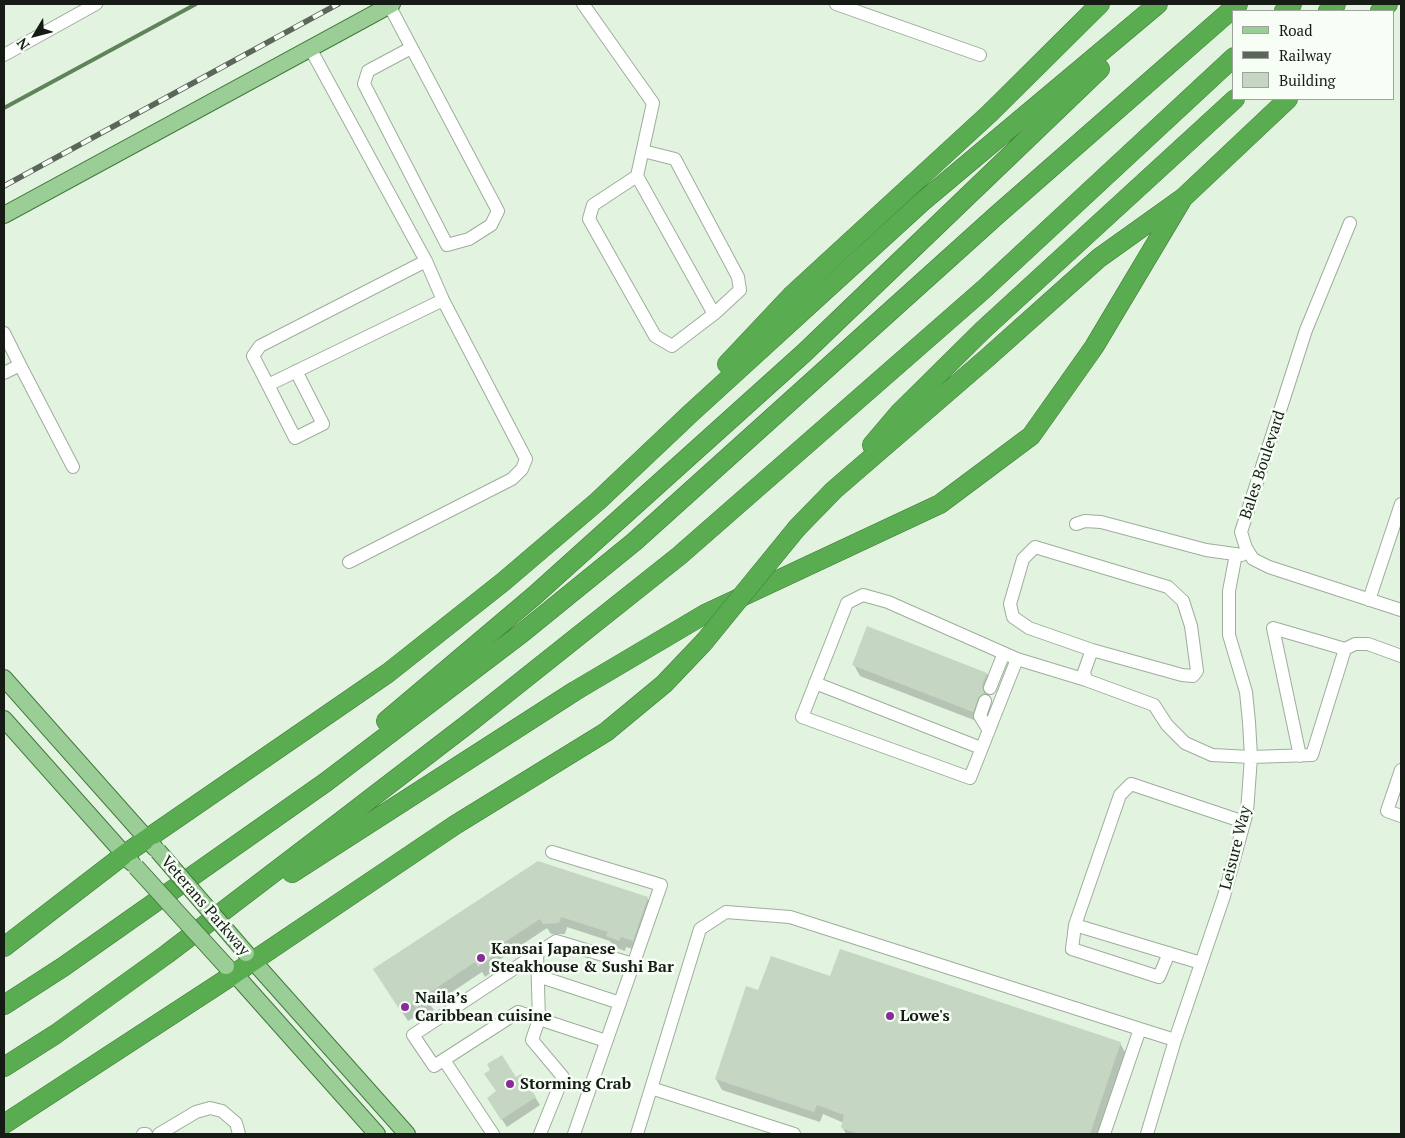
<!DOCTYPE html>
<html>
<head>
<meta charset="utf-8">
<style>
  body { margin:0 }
  #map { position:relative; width:1405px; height:1138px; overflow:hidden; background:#e2f4e0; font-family:"PT Serif",serif }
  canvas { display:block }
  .frame { position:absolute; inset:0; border:5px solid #161c15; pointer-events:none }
  .legend { position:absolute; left:1232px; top:10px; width:162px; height:90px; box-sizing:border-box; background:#f7fef6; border:1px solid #9da49c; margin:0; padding:6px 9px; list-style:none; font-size:15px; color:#161c15 }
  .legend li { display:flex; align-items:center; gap:10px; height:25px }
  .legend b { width:25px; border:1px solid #9da49c }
  .north { position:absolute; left:10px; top:10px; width:50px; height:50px; -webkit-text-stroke:4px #f7fef6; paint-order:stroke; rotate:233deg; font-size:14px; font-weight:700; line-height:20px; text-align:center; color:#161c15 }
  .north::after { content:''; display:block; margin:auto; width:18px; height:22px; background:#161c15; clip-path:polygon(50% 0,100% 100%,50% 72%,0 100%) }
</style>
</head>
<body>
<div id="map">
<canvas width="1405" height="1138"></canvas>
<div class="frame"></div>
<ul class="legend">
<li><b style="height:6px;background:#9bcd96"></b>Road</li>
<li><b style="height:6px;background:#5c665b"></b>Railway</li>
<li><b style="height:14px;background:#c5d7c2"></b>Building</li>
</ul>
<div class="north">N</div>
</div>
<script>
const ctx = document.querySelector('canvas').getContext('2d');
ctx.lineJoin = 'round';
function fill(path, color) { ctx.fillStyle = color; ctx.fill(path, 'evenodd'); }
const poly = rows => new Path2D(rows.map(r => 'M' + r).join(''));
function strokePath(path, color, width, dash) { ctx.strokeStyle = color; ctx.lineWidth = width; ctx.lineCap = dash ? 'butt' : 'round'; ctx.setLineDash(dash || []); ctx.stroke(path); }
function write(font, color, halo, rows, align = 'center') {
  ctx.font = font + ' "PT Serif",serif'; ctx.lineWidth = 5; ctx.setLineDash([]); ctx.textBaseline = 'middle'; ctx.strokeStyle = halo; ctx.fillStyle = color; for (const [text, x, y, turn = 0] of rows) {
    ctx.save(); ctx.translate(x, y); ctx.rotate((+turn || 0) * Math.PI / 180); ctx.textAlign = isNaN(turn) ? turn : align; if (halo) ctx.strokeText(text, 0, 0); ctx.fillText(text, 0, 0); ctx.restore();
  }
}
const shadow = poly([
  [854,665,987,674,993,684,979,722,860,676],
  [538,862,647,898,654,908,639,951,626,947,625,951,614,947,610,941,567,927,565,934,551,934,547,928,493,964,496,969,485,977,482,972,431,1006,434,1010,423,1018,420,1014,408,1021,381,980],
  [831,977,1120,1043,1126,1054,1100,1134,846,1134,843,1128,844,1123,823,1114,820,1122,722,1090,716,1079,759,992],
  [521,1075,540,1105,507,1127,493,1106]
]);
const stream = poly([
  [4,108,196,4]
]);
const building = poly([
  [867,626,987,673,982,685,984,693,978,698,973,712,852,665],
  [538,861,648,897,633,941,621,937,619,941,606,936,608,932,561,917,559,923,543,924,540,919,488,953,491,958,478,967,475,962,426,995,429,999,416,1008,413,1004,401,1012,373,969],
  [840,949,1121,1042,1090,1134,859,1134,841,1128,844,1115,817,1105,814,1112,715,1079,746,986,758,990,771,956,830,976],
  [502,1055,516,1077,521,1074,536,1097,501,1120,487,1098,496,1091,484,1074,490,1070,487,1064]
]);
const minor = poly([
  [583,4,653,103,637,176,714,314,672,346,655,336,589,219,593,205,637,176],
  [836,4,980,55],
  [389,5,498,211,491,225,469,239,447,245,364,84,368,71,411,48],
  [310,48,426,261,443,300,526,459,522,469,512,479,349,562],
  [4,55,96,4],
  [643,151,675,159,738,277,740,290,714,314],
  [1350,223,1306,330,1241,532,1246,548,1253,559,1269,567,1401,610],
  [426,261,260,346,253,356,268,385,443,300],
  [4,333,20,365,4,373],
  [20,365,73,467],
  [268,385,295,438,323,424,296,371],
  [1076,524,1085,521,1101,522,1206,550,1242,555],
  [1369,600,1401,504],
  [1092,650,1029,628,1013,617,1010,604,1023,559,1035,547,1168,587,1183,601,1191,626,1197,671,1193,676,1182,675,1092,650,1084,672,1086,680,1154,705,1167,725,1185,743,1212,755,1251,757,1312,755,1345,649,1355,644,1368,644,1401,656],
  [1017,659,970,778,802,717,847,603,863,595,888,602,1017,659,1086,680],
  [815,683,981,748],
  [990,688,1004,653],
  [985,701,980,716,988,729],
  [1300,756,1273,628,1345,649],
  [1401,770,1387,811,1401,816],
  [552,852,661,885,574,1134],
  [1075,925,1072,949,1159,977,1169,953],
  [537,953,539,1019,532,1040,563,1077,540,1134],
  [1201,963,1075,925,1120,795,1131,784,1244,822],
  [538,976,620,1003],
  [1140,1029,1175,1040],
  [606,1041,518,1012,434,1066,413,1035,556,941,633,964],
  [444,1060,493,1134],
  [651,1088,794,1134],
  [143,1134,146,1134],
  [159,1134,196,1112,210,1108,222,1111,236,1123,239,1134],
  [637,1134,700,929,726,912,790,917,1140,1029,1104,1134],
  [1147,1134,1175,1040,1224,896,1247,812,1251,757,1249,722,1246,692,1229,635,1229,591,1236,554]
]);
const major = poly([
  [4,215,392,4],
  [4,678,155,848],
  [4,719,132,863],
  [246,953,407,1134],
  [226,966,241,981,377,1134]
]);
const highway = poly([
  [1284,11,1292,4],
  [1328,11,1336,4],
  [1380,11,1388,4],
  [727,364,792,295,989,114,1100,4],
  [872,445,900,412,984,329,1235,99],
  [797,528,834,490,987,358,1099,258,1183,198,1288,99],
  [386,721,534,596,804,353,1100,69],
  [292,873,575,691,705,614,940,504,1031,436,1094,347,1183,198],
  [4,947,125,854,388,673,503,582,598,501,691,413,922,202,1158,4],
  [4,1005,63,967,326,782,522,633,634,542,997,215,1238,4],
  [4,1067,56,1034,167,954,340,822,469,723,679,556,983,290,1234,57],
  [4,1124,222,982,455,825,606,732,664,684,704,642]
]);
const rail = poly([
  [4,186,338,4]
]);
const majorBridge = poly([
  [158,851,246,953],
  [136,867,226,966]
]);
const highwayBridge = poly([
  [704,642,797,528]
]);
const markers = [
  [481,958,5,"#882c97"],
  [405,1007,5,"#882c97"],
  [890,1016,5,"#882c97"],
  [510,1084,5,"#882c97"]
];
const streetNames = [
  ["Bales Boulevard",1263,465,-72],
  ["Leisure Way",1236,848,-76],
  ["Veterans Parkway",205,906,49]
];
const poiNames = [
  ["Kansai Japanese",491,949],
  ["Steakhouse & Sushi Bar",491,967],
  ["Naila’s",415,998],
  ["Caribbean cuisine",415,1016],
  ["Lowe's",900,1016],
  ["Storming Crab",520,1084]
];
fill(shadow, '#0003');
strokePath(stream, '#5f845a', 4);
fill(building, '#c5d7c2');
strokePath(minor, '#9dae9b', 14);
strokePath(major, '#427a3b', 18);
strokePath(highway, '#427a3b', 20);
strokePath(minor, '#fff', 12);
strokePath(major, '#9bcd96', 16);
strokePath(highway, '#59ac50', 19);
strokePath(rail, '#5c665b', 5.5);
strokePath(rail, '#f7fef6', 4, [11]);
strokePath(majorBridge, '#427a3b', 18, []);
strokePath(highwayBridge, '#427a3b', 20, []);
strokePath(majorBridge, '#9bcd96', 16);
strokePath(highwayBridge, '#59ac50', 19);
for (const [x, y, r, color] of markers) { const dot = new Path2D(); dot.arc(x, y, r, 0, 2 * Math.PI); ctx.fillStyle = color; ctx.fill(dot); strokePath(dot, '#f7fef6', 2); }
write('16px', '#161c15', '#f7fef6', streetNames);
write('bold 16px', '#161c15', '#f7fef6', poiNames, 'left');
</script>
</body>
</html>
